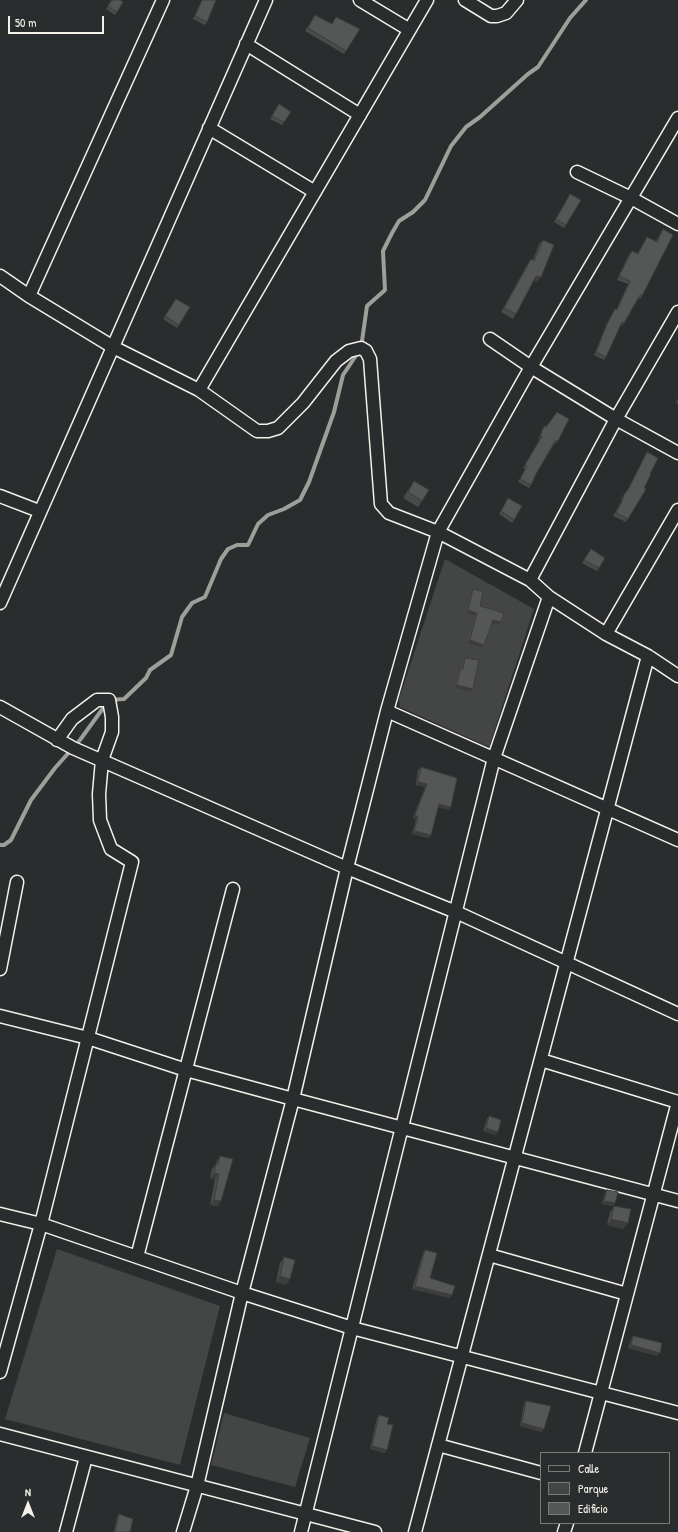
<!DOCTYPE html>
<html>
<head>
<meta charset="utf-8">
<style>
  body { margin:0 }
  #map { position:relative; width:678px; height:1532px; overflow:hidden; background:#2a2d2e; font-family:"Patrick Hand",sans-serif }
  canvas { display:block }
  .legend { position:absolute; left:540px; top:1452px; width:130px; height:72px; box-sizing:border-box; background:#2a2d2e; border:1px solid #7b7b78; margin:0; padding:5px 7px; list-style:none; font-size:12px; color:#f4f1e8 }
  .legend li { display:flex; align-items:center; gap:8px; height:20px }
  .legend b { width:20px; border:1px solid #7b7b78 }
  .north { position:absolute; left:8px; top:1484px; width:40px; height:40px; -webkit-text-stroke:3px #2a2d2e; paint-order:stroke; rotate:0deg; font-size:11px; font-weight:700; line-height:16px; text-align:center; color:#f4f1e8 }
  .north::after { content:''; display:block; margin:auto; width:14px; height:18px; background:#f4f1e8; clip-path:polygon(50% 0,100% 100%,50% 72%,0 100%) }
  .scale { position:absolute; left:8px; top:16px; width:96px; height:18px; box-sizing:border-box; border:2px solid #f4f1e8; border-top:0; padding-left:5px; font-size:12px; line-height:14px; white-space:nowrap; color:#f4f1e8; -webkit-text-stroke:3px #2a2d2e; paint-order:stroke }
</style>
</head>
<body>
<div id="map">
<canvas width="678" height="1532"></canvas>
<ul class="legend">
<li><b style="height:5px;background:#2a2d2e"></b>Calle</li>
<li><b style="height:11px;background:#444645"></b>Parque</li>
<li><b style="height:11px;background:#555756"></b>Edificio</li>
</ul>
<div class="north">N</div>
<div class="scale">50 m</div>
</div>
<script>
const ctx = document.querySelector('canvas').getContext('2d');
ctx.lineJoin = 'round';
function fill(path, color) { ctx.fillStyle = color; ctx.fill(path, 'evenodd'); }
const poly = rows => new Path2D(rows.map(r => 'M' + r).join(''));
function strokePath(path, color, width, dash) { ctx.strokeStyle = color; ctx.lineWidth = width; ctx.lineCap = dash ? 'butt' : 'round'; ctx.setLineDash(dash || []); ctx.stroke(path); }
const green = poly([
  [445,559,534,609,489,747,400,707,399,699],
  [57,1249,220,1306,180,1465,5,1419],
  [224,1413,310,1438,295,1487,211,1465]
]);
const stream = poly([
  [0,845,4,845,11,840,31,800,55,768,80,740,109,700,124,699,146,678,150,670,171,655,182,617,192,603,205,597,221,559,228,549,237,545,248,545,258,524,268,515,284,509,300,500,309,482,334,412,343,375,361,348,367,306,385,290,383,251,392,233,399,221,413,212,425,200,451,146,466,127,480,117,528,74,538,67,570,18,586,0]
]);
const street = poly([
  [360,0,408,29],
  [465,0,491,16,497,16,506,13,517,0],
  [246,44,360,115],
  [209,128,315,192],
  [577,172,631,198,678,224],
  [0,276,29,296,113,347,199,390,257,431,268,431,278,428,303,403,336,361,349,351,361,348,366,351,370,359,381,504,389,513,438,532,530,580,549,597,606,634,648,656,678,676],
  [29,296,163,0],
  [490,339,531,367,616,419,678,453],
  [199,390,427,0],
  [0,496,39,511],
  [530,580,616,419,678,312],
  [0,603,266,0],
  [606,634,678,510],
  [0,707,73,748,347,868,456,912,678,1014],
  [387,711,678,840],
  [0,969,17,882],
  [0,1016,88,1038,186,1070,293,1099,678,1201],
  [541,1060,678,1102],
  [0,1214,41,1224,242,1293,352,1328,678,1413],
  [489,1255,627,1294],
  [137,1257,233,889],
  [0,1372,41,1224,132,862,111,849,100,820,99,794,102,760,112,732,112,717,109,700,97,700,72,719,57,740],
  [0,1434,375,1532],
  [438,1445,541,1473],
  [585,1453,678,1102],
  [66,1532,86,1457],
  [183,1532,197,1486,242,1293,293,1099,347,868,387,711,438,532,531,367,678,118],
  [301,1532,494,758,549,597],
  [415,1532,648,656],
  [564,1532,567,1523]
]);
const wall = poly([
  [111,0,123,2,115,15,106,9],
  [202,0,216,0,207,22,205,25,193,19],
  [315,15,332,24,336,17,346,51,344,54,305,31],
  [279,104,291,112,282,125,270,119],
  [570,194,566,225,564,228,554,222],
  [663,229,642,296,640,299,638,298,622,326,620,325,606,357,604,360,594,355,605,328,613,313,615,309,616,310,628,284,617,280,629,254,632,251,638,253,647,237,656,241],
  [543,240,537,282,534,280,516,314,513,319,501,312,528,263,531,259,533,260,539,244],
  [176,299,179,325,177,328,163,319],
  [678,399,678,404,676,402],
  [544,426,558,441,555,444,554,443,536,474,531,485,529,488,518,482,525,469,523,468,540,439,538,439,542,430],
  [647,452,650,474,628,519,626,522,613,516,622,500,621,499,627,491],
  [414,481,422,501,418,507,403,498],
  [506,502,514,520,512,523,499,514],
  [589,552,599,568,597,571,582,563],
  [473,589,480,606,501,622,499,625,491,623,484,645,482,648,467,643,475,616,466,613,471,592],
  [465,658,473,689,471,692,455,688,458,672,460,669,461,669,463,661],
  [421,767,449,810,438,807,431,835,428,838,412,834,416,820,413,818,425,787,416,785,418,770],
  [489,1116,495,1135,483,1131,487,1119],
  [220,1156,218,1206,210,1205,215,1179,210,1178,212,1169,216,1164,217,1161],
  [607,1190,613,1206,602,1204,605,1193],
  [614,1206,623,1229,607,1225,610,1212],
  [425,1250,430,1278,450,1298,412,1289,423,1253],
  [284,1257,290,1279,286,1285,276,1282,280,1263],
  [633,1336,657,1356,628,1348,631,1340],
  [526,1401,542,1432,520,1426,524,1404],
  [379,1415,387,1424,385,1453,370,1449,377,1418],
  [119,1514,130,1532,114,1532,117,1517]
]);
const shadedWall = poly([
  [536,276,541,277,537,282,533,280],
  [540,436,542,436,540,439,538,439],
  [468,610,477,613,475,616,466,613],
  [493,620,501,622,499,625,490,623],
  [470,640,484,645,482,648,467,643],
  [457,685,473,689,471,692,455,688],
  [418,782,427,784,425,787,416,785],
  [439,804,451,807,449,810,437,807],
  [415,815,418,817,416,820,413,818],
  [414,831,431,835,428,838,412,834],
  [486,1128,498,1132,495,1135,483,1131],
  [214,1173,219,1174,215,1179,210,1178],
  [214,1200,221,1201,218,1206,210,1205],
  [604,1201,615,1203,613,1206,602,1204],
  [611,1219,628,1223,623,1229,607,1225],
  [280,1276,290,1279,286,1285,276,1282],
  [415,1286,452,1295,450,1298,412,1289],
  [631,1345,660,1353,657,1356,628,1348],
  [522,1423,544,1429,542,1432,520,1426],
  [372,1446,387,1450,385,1453,370,1449]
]);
const building = poly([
  [112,0,120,0,123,2,117,12,108,6,112,0],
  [202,0,216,0,207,22,195,16,202,0],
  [315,15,332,24,336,17,360,29,346,51,308,28,315,15],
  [279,104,291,112,284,122,272,116,279,104],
  [570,194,581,200,566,225,556,219,570,194],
  [663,229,673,235,642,296,640,295,624,323,622,322,606,357,596,352,607,324,615,309,617,310,630,281,619,276,632,251,638,254,647,237,657,242,663,229],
  [543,240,554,245,541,277,536,276,516,314,504,308,531,259,534,261,543,240],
  [176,299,190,307,179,325,165,316,176,299],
  [557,412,569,419,558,441,556,440,536,474,531,485,520,479,527,466,525,465,542,436,540,436,544,426,546,427,557,412],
  [647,452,658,458,650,474,651,474,644,488,646,489,628,519,616,513,624,497,623,496,629,488,647,452],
  [414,481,429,490,422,501,408,492,414,481],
  [508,498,522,506,514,520,501,511,508,498],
  [591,549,605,558,599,568,584,560,591,549],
  [473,589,483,592,480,606,504,613,501,622,493,620,484,645,470,640,477,613,468,610,473,589],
  [465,658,479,660,473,689,457,685,460,669,463,669,465,658],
  [421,767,457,778,451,807,439,804,431,835,414,831,418,817,415,815,427,784,418,782,421,767],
  [489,1116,501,1120,498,1132,486,1128,489,1116],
  [220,1156,233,1159,221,1201,214,1200,219,1174,214,1173,216,1164,218,1164,220,1156],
  [607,1190,618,1192,615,1203,604,1201,607,1190],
  [614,1206,631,1209,628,1223,611,1219,614,1206],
  [425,1250,437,1253,430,1278,455,1286,452,1295,415,1286,425,1250],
  [284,1257,295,1260,290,1279,280,1276,284,1257],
  [633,1336,662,1343,660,1353,631,1345,633,1336],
  [526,1401,551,1406,544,1429,522,1423,526,1401],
  [379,1415,389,1418,387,1424,393,1425,387,1450,372,1446,379,1415],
  [119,1514,133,1519,130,1532,115,1532,119,1514]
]);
fill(green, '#444645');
strokePath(stream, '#9f9f9a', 4);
strokePath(street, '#f4f1e8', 15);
strokePath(street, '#2a2d2e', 12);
fill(wall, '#494b4a');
fill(shadedWall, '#3c3d3c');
fill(building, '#555756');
strokePath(building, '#3c3d3c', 1);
</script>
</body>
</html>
